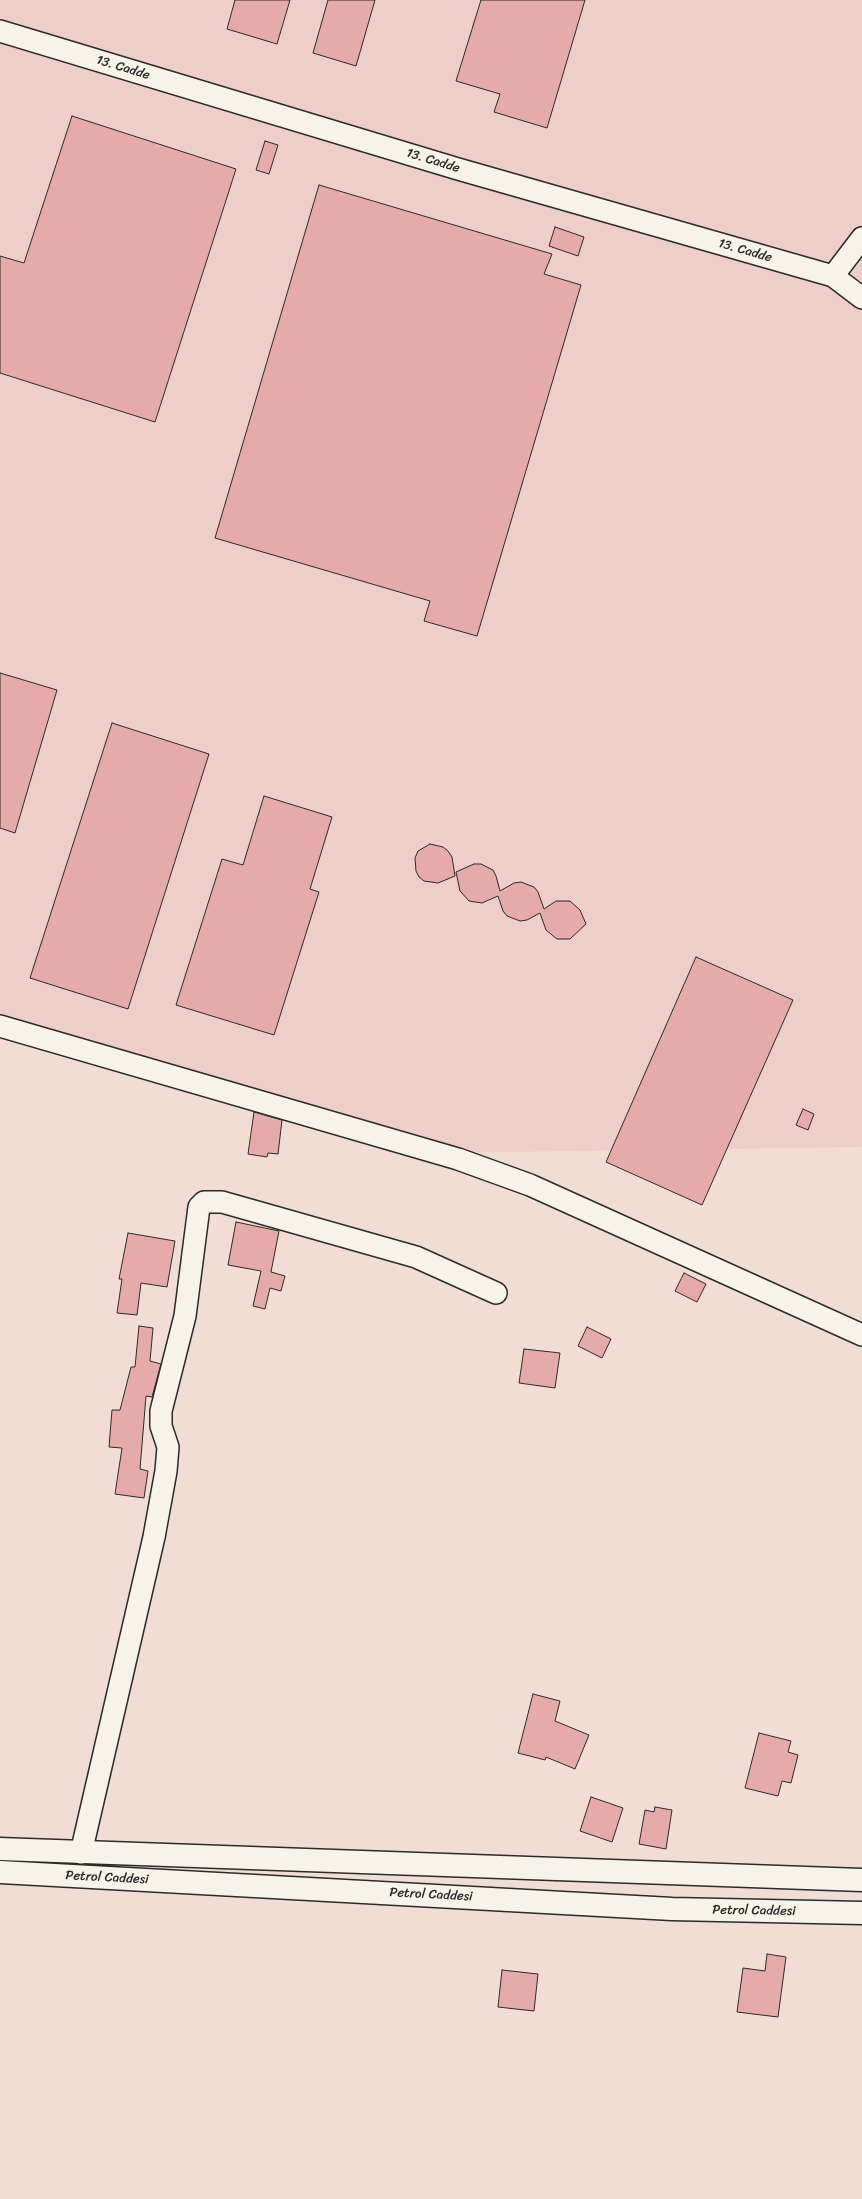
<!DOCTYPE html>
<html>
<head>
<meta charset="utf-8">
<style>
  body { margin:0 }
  canvas { display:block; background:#f2ddd5 }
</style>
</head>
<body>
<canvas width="862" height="2199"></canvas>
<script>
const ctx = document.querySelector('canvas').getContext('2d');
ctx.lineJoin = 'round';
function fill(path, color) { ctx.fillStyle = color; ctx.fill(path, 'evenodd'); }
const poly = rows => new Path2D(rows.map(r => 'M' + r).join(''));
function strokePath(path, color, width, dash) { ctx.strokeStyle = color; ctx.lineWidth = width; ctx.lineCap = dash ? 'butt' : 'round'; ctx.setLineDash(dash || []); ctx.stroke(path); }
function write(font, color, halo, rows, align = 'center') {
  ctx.font = font + ' Sriracha,sans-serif'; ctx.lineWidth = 4; ctx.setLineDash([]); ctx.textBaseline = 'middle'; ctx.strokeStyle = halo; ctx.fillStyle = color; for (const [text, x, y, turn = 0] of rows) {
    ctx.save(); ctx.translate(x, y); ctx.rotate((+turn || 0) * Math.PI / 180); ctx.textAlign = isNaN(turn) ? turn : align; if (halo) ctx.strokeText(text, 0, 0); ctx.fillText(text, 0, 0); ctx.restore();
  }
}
const built = poly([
  [0,0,862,0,862,1147,435,1153,0,1020]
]);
const building = poly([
  [235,0,290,0,277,44,227,29,235,0],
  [328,0,375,0,356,66,313,53,328,0],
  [481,0,585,0,547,128,494,112,500,94,456,81,481,0],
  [72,116,236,169,155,422,0,373,0,256,24,263,72,116],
  [265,141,278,145,269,174,256,170,265,141],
  [319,185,552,254,544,274,581,285,477,636,424,621,430,601,215,538,319,185],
  [555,227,584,237,578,256,549,246,555,227],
  [0,673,57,690,15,833,0,828,0,673],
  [112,723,209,754,128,1009,30,978,112,723],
  [264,796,332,817,310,889,319,892,274,1035,176,1005,222,859,243,865,264,796],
  [430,844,443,847,448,851,452,857,455,876,438,883,424,881,419,877,416,871,415,858,418,851,430,844],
  [474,864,481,864,493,870,496,876,500,891,514,883,521,882,534,887,538,892,544,909,556,901,570,901,580,910,586,924,570,939,557,939,546,930,540,913,527,920,520,921,507,916,503,911,498,896,482,903,469,901,460,891,456,872,474,864],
  [696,957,793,1000,702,1205,606,1162,696,957],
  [803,1109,814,1114,808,1130,796,1125,803,1109],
  [254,1112,282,1120,278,1154,268,1153,267,1157,248,1154,254,1112],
  [236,1222,279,1231,271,1272,285,1276,281,1291,270,1288,265,1309,253,1306,261,1271,228,1265,236,1222],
  [128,1233,175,1241,167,1287,141,1283,137,1315,117,1313,122,1279,119,1279,128,1233],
  [684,1273,706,1284,697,1302,675,1291,684,1273],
  [139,1326,153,1328,150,1361,161,1364,152,1397,146,1396,140,1469,148,1471,144,1498,115,1494,122,1448,109,1447,112,1410,120,1410,131,1367,135,1367,139,1326],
  [587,1327,611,1339,602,1358,578,1346,587,1327],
  [524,1349,560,1353,555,1388,519,1383,524,1349],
  [533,1694,560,1701,555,1721,589,1735,575,1769,546,1757,545,1760,518,1753,533,1694],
  [759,1733,791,1741,788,1752,798,1755,791,1783,782,1781,778,1796,745,1788,759,1733],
  [591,1797,623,1808,612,1842,580,1831,591,1797],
  [655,1807,672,1810,666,1849,639,1844,645,1810,654,1812,655,1807],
  [767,1954,786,1957,778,2017,737,2012,743,1968,765,1971,767,1954],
  [502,1970,538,1974,534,2011,498,2007,502,1970]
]);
const minor = poly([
  [0,31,458,169,833,276,862,298],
  [833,276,862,238],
  [0,1026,458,1159,530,1185,862,1335],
  [81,1853,154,1537,166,1471,168,1447,161,1426,161,1411,185,1316,199,1207,204,1202,222,1202,416,1257,496,1293]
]);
const major = poly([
  [0,1849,862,1880],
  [0,1872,672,1909,862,1913]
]);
const streetNames = [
  ["13. Cadde",123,68,17],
  ["13. Cadde",433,161,17],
  ["13. Cadde",745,251,16],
  ["Petrol Caddesi",107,1878,3],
  ["Petrol Caddesi",431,1895,3],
  ["Petrol Caddesi",754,1911,1]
];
fill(built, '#eecec8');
fill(building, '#e6aba8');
strokePath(building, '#2b2b2b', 1);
strokePath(minor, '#2b2b2b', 24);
strokePath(major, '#2b2b2b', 25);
strokePath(minor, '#f7f3e8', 21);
strokePath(major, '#f7f3e8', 22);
write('13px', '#2b2b2b', '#f7f3e8', streetNames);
</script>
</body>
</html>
